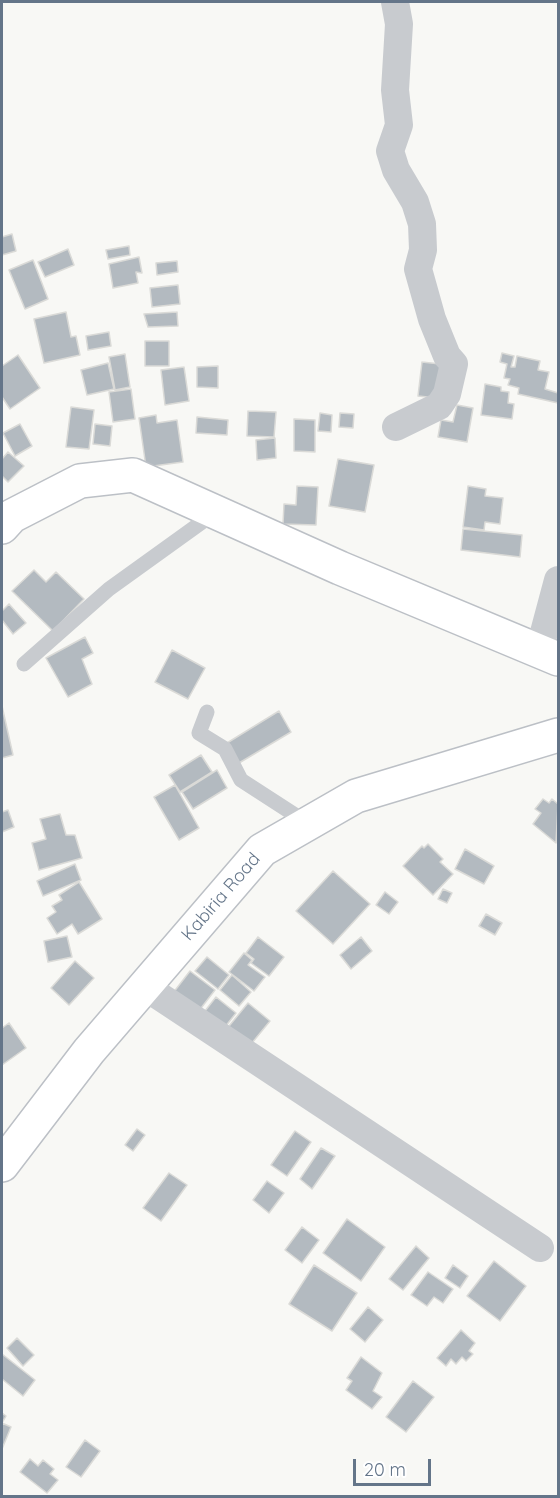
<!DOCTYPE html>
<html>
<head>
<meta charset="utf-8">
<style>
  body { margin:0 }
  #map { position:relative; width:560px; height:1498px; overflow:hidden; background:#f8f8f5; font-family:Quicksand,sans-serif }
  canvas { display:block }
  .frame { position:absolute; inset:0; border:3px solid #647589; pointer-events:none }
  .scale { position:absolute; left:353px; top:1459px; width:78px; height:27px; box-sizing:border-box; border:3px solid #647589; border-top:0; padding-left:8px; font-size:18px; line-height:21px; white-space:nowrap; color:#647589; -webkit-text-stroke:4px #fff; paint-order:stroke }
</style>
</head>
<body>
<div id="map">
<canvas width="560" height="1498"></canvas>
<div class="frame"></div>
<div class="scale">20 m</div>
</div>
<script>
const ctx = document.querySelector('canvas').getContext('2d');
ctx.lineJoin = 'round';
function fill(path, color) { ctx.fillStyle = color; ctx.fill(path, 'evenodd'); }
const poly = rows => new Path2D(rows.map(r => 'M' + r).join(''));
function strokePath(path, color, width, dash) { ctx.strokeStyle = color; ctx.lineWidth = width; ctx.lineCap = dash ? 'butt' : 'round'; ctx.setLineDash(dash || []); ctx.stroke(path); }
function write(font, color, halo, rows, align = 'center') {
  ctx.font = font + ' Quicksand,sans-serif'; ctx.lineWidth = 6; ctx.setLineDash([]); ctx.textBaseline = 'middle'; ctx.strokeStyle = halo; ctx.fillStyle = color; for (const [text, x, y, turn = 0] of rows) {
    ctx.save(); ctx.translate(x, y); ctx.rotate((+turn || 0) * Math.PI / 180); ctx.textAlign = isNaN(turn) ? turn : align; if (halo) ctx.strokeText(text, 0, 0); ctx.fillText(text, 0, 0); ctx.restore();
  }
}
const building = poly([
  [12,234,16,251,2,255,2,237,12,234],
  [129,246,130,255,108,259,106,250,129,246],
  [68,249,74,265,45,277,38,262,68,249],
  [139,257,142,273,136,272,138,283,113,288,109,264,139,257],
  [33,260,48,299,25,309,9,270,33,260],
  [177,261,178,272,157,275,156,263,177,261],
  [178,285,180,304,152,307,150,288,178,285],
  [66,312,71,337,76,336,80,355,44,363,34,319,66,312],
  [177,312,178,326,148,327,144,314,177,312],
  [109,332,111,346,88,350,86,336,109,332],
  [145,341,169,341,169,366,145,366,145,341],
  [502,353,514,356,511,367,515,367,517,356,540,361,538,370,549,372,545,389,558,393,558,403,518,394,519,388,508,385,510,379,504,378,507,364,500,362,502,353],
  [125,354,130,387,115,390,109,357,125,354],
  [18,355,40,388,10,409,2,397,2,366,18,355],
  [422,362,449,365,437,398,418,396,422,362],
  [108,363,114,389,87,395,81,370,108,363],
  [218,366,218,388,197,387,197,367,218,366],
  [184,367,189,401,165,405,161,370,184,367],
  [485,384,501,387,501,391,509,392,508,403,514,404,512,419,481,415,485,384],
  [131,389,135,419,113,422,109,392,131,389],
  [457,405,473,408,467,442,438,437,441,420,453,422,457,405],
  [71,407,94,410,89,449,66,447,71,407],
  [248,411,276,412,274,437,247,436,248,411],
  [320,413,332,415,331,432,318,431,320,413],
  [340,413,354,414,353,428,339,427,340,413],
  [156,415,157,423,177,420,183,462,146,467,139,418,156,415],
  [197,417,228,420,227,435,196,433,197,417],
  [294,419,315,420,315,452,294,451,294,419],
  [20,424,32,446,15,456,3,433,20,424],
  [95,424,112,426,110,446,93,444,95,424],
  [275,438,276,458,257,460,256,440,275,438],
  [8,452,24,466,8,482,2,476,2,459,8,452],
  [338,459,374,465,365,512,329,506,338,459],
  [297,486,318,487,316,525,283,524,284,504,296,505,297,486],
  [468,486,486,489,485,496,503,498,500,524,485,522,484,530,463,527,468,486],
  [463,529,522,535,520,557,461,550,463,529],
  [34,570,46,582,56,572,84,599,53,631,12,591,34,570],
  [9,604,26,623,13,634,2,620,2,611,9,604],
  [85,637,93,653,82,659,92,684,68,697,46,658,85,637],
  [172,650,205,668,188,699,155,682,172,650],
  [2,706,13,755,2,758,2,706],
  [279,711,291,732,239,763,227,743,279,711],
  [201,755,212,772,180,792,169,775,201,755],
  [217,770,227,788,193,809,182,792,217,770],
  [175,785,199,828,179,840,154,797,175,785],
  [543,799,549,803,552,799,558,804,556,843,533,824,541,813,535,809,543,799],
  [8,810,14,827,2,832,2,812,8,810],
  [60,814,66,835,75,835,82,858,39,870,32,843,46,839,40,819,60,814],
  [428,844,443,859,440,862,453,874,433,895,403,866,422,846,424,848,428,844],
  [465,849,494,866,484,884,455,869,465,849],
  [75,864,81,880,43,896,37,881,75,864],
  [333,871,370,904,333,944,296,911,333,871],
  [79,882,102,919,78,934,72,924,57,934,47,918,56,912,52,906,62,900,59,895,79,882],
  [443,889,452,893,447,903,438,899,443,889],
  [385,892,398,902,389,914,376,905,385,892],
  [486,914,502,923,495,935,479,926,486,914],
  [67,936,72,957,48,962,44,941,67,936],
  [258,937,284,957,269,976,251,963,254,959,246,953,258,937],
  [361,937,372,951,351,969,340,955,361,937],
  [244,953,252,960,248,965,265,977,254,991,229,972,244,953],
  [207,957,229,975,218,989,195,971,207,957],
  [75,961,94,978,69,1005,51,988,75,961],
  [190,971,215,990,198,1012,173,993,190,971],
  [232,975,251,992,239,1006,220,990,232,975],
  [216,997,236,1013,225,1027,205,1011,216,997],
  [248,1003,270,1021,247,1049,225,1031,248,1003],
  [9,1023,26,1048,2,1065,2,1028,9,1023],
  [137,1129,145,1135,133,1151,125,1145,137,1129],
  [295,1131,311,1142,287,1176,271,1165,295,1131],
  [321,1148,335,1156,312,1189,300,1179,321,1148],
  [169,1173,187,1185,161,1221,143,1208,169,1173],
  [267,1181,284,1193,269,1213,253,1200,267,1181],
  [347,1219,385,1247,361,1281,323,1253,347,1219],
  [302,1227,319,1240,302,1263,285,1250,302,1227],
  [416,1246,429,1258,403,1290,389,1279,416,1246],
  [494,1261,526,1286,500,1321,467,1296,494,1261],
  [314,1265,357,1293,332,1331,289,1304,314,1265],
  [453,1265,468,1276,460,1288,445,1278,453,1265],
  [428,1272,453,1289,443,1303,434,1297,427,1306,411,1295,428,1272],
  [368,1307,383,1320,365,1342,350,1329,368,1307],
  [461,1330,475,1343,469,1351,473,1354,466,1361,462,1357,456,1364,451,1359,446,1366,437,1358,461,1330],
  [17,1338,34,1355,23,1366,7,1348,17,1338],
  [2,1354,35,1380,23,1396,2,1379,2,1354],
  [361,1357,382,1373,373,1391,382,1397,372,1409,346,1390,352,1381,347,1378,361,1357],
  [413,1381,434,1397,406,1432,386,1417,413,1381],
  [2,1413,6,1416,2,1423,11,1427,2,1449,2,1413],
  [85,1440,100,1451,81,1477,66,1467,85,1440],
  [30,1459,38,1466,43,1460,54,1469,50,1474,58,1480,47,1493,20,1472,30,1459]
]);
const service = poly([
  [24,664,109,589,216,512],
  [207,712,199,733,225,749,241,780,309,824]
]);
const minor = poly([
  [395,2,399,24,395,90,399,125,390,151,396,170,415,202,422,224,423,250,418,269,432,319,447,356,454,364,447,394,439,406,396,427],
  [539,651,558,580],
  [144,986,540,1248]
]);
const secondary = poly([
  [2,527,12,516,80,481,133,475,340,568,558,659],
  [2,1165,89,1051,262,850,356,796,558,735]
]);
const streetNames = [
  ["Kabiria Road",221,897,-49]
];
fill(building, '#b3bac0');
strokePath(building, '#dadad7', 1.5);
strokePath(secondary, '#bcc0c6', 36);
strokePath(service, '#c8cbcf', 15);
strokePath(minor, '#c8cbcf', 28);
strokePath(secondary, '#fff', 33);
write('18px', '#647589', '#fff', streetNames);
</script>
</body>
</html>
